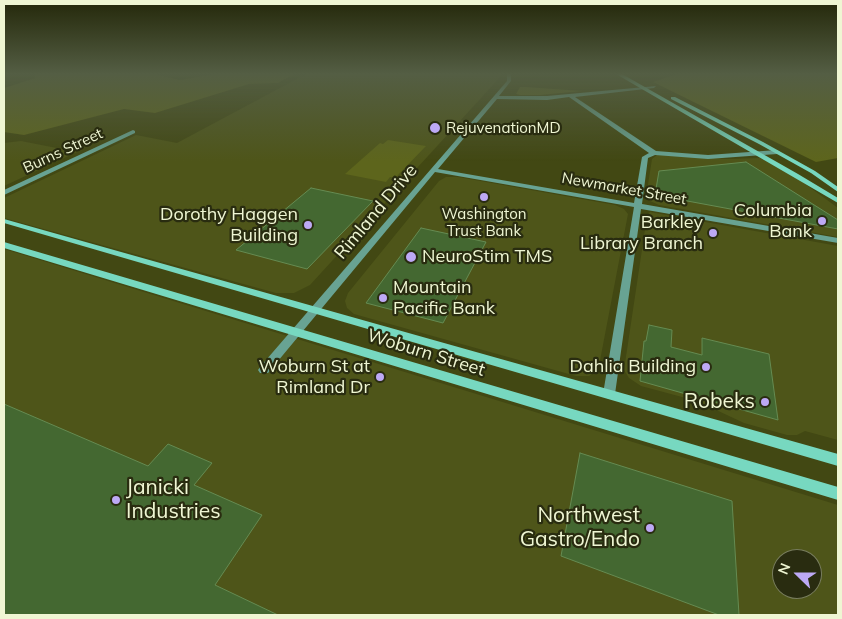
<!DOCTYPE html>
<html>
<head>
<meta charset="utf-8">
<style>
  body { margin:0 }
  #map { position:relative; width:842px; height:619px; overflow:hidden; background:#424813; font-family:Mulish,sans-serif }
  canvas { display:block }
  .frame { position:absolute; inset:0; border:5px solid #eff6d3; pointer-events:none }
  .north { position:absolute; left:772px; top:549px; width:50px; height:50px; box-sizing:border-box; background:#292c10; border:1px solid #787d5e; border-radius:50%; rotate:292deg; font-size:14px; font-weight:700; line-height:20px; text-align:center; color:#eff6d3 }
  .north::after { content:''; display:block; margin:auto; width:18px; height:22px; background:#bda9f5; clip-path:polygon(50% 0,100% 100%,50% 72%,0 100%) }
</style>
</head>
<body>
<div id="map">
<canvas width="842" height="619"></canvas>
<div class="frame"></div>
<div class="north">N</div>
</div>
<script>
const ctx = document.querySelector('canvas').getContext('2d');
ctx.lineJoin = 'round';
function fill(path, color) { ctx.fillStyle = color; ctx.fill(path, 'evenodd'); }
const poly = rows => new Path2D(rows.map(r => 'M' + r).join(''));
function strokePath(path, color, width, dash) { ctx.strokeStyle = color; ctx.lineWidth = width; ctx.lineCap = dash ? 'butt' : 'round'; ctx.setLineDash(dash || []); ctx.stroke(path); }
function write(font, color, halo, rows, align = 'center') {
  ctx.font = font + ' Mulish,sans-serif'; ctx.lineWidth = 4.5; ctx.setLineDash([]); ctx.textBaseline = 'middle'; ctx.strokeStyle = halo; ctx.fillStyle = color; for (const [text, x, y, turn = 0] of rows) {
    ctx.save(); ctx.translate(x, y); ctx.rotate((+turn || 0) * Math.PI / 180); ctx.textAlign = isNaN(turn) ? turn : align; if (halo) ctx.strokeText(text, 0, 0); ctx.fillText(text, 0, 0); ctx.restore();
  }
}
const built = poly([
  [306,74,503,74,310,285,294,293,276,293,4,218,4,198,136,135,177,143],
  [21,141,77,152,4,186,4,143],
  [665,154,726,159,760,158,793,175,838,208,838,237,659,205,650,201,646,197,652,159,657,155],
  [446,177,458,177,615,205,624,209,628,214,598,371,589,376,576,376,354,314,347,308,345,301,348,293,439,181],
  [650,212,838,246,838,440,805,431,797,435,787,435,744,423,697,401,641,386,629,378,624,370,647,216],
  [4,249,838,505,838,615,4,615],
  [782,559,812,559,812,589,782,589]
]);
const green = poly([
  [35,74,155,74,180,80,214,74,294,74,278,83,249,84,155,113,124,109,24,135,4,132,4,88,35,78],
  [676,74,838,74,838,158,816,162,653,82],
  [520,87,526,87,582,91,540,95,520,95,516,94],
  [388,140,426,146,395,178,390,177,386,182,345,174,380,143,383,144]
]);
const building = poly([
  [746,162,838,220,838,229,655,195,659,171,746,162],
  [311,188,373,201,307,269,236,250,311,188],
  [421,228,486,242,443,323,366,303,421,228],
  [649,325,672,330,671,347,702,355,702,338,769,354,778,420,640,381,644,341,646,341,649,325],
  [4,404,148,466,168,444,212,463,194,485,262,515,215,585,278,615,4,615,4,404],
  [580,453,732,501,739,615,719,615,561,556,580,453]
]);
const minor = poly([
  [507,74,511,74,511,81,499,96,547,96,656,86,654,88,575,97,656,151,708,155,777,150,780,152,777,154,708,159,655,155,648,158,642,204,838,238,838,243,641,209,615,394,613,397,609,399,605,397,603,394,634,207,435,172,268,373,260,373,258,370,260,367,507,81,507,74],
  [569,97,649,153,642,157,634,203,438,169,497,99,547,100,569,97],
  [133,130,135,131,135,133,4,195,4,190,133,130]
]);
const secondary = poly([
  [616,74,622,74,798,174,838,198,838,203,616,74],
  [671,97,675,97,763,142,815,171,838,187,838,192,811,173,759,144,671,99,671,97],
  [4,219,838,454,838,466,4,223,4,219],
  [4,242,838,487,838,500,4,248,4,242]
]);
const markers = [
  [435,128,6,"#bda9f5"],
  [484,197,5,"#bda9f5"],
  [822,221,5,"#bda9f5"],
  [308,225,5,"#bda9f5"],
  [713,233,5,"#bda9f5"],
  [411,257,6,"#bda9f5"],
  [383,298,5,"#bda9f5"],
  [706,367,5,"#bda9f5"],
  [380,377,5,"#bda9f5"],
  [765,402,5,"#bda9f5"],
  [116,500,5,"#bda9f5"],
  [650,528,5,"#bda9f5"]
];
const farPoinames = [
  ["RejuvenationMD",446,128],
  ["Washington",484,214,"center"],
  ["Trust Bank",484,231,"center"]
];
const farStreetnames = [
  ["Burns Street",63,151,-25],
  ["Newmarket Street",624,189,10]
];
const poiNames = [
  ["Columbia",812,211],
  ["Bank",812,232],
  ["Dorothy Haggen",298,215],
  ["Building",298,236],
  ["Barkley",703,223],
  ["Library Branch",703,244],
  ["NeuroStim TMS",422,257,"left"],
  ["Mountain",393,288,"left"],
  ["Pacific Bank",393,309,"left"],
  ["Woburn St at",370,367],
  ["Rimland Dr",370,388],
  ["Dahlia Building",696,367]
];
const streetNames = [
  ["Rimland Drive",376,212,-50],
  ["Woburn Street",426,353,17]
];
const nearPoinames = [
  ["Robeks",755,402],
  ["Janicki",126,488,"left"],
  ["Industries",126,512,"left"],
  ["Northwest",640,516],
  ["Gastro/Endo",640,540]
];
fill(built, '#4e5519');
fill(green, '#5d651c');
fill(building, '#446831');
strokePath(building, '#658b52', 1);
fill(minor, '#68a393');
fill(secondary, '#77d8c0');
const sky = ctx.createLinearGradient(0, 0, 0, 161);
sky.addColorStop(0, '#24280a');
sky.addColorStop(0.46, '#545e44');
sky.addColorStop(1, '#545e4400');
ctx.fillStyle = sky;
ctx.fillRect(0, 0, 842, 161);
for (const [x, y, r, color] of markers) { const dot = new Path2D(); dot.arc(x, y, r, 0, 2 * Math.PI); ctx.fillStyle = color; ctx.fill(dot); strokePath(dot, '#292c10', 2); }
write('15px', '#eff6d3', '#292c10', farPoinames, 'left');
write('15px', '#eff6d3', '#292c10', farStreetnames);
write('18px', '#eff6d3', '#292c10', poiNames, 'right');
write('18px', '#eff6d3', '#292c10', streetNames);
write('21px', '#eff6d3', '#292c10', nearPoinames, 'right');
</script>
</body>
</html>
